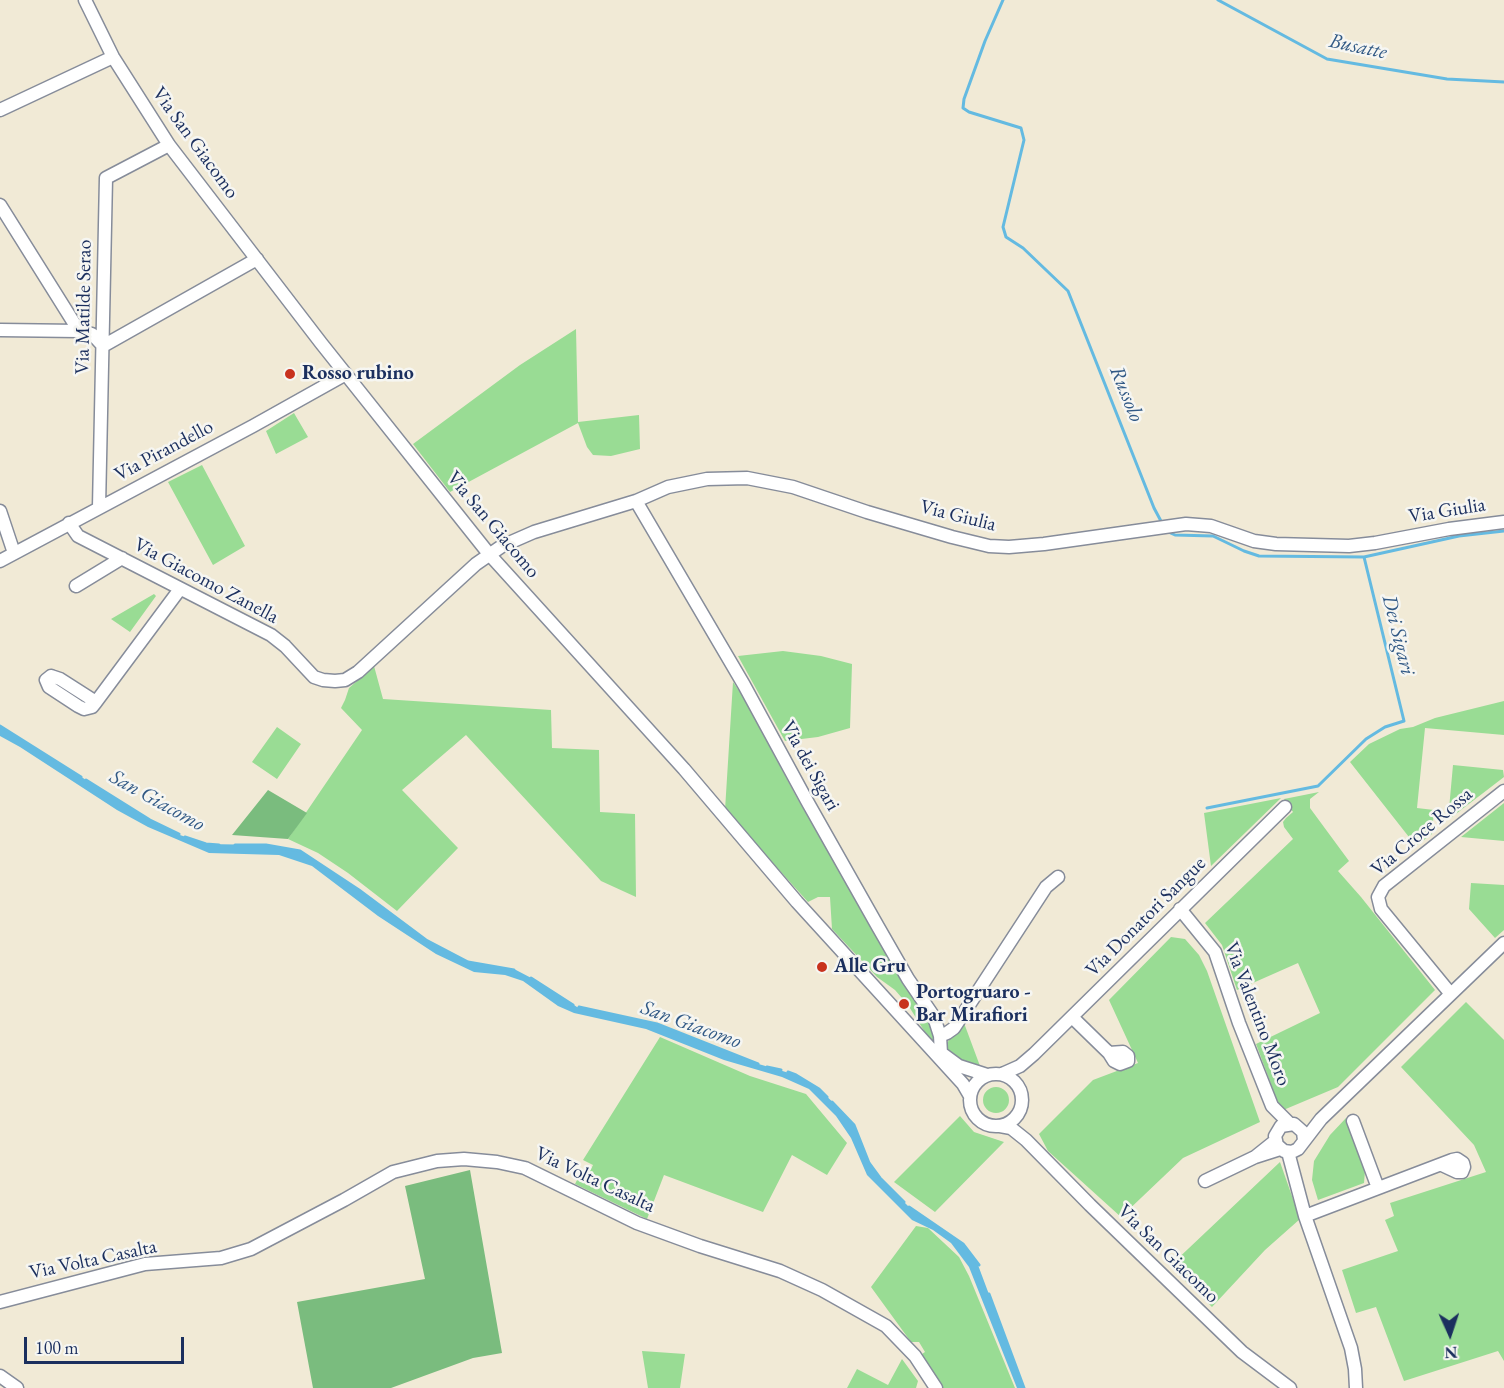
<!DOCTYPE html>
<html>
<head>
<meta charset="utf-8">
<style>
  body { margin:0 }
  #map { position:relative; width:1504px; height:1388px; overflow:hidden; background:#f1ead6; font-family:"EB Garamond",serif }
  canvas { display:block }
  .north { position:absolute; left:1420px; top:1304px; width:60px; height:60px; -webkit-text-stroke:4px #f6f6f2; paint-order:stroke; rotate:177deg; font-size:16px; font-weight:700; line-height:24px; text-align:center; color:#1b2f5e }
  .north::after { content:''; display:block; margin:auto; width:21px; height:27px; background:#1b2f5e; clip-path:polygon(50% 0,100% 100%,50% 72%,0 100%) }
  .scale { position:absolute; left:24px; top:1337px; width:160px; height:27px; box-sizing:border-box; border:3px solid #1b2f5e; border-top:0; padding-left:8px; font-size:18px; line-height:21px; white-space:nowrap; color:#1b2f5e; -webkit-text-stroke:4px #f6f6f2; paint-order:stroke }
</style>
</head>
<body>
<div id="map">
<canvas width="1504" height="1388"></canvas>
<div class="north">N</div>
<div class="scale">100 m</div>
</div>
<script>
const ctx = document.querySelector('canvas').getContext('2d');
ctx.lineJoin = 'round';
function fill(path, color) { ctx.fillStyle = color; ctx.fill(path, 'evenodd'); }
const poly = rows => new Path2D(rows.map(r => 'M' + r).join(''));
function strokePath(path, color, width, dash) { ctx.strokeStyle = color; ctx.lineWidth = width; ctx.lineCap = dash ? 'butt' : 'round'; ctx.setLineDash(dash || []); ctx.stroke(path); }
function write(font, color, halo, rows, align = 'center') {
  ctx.font = font + ' "EB Garamond",serif'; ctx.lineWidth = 5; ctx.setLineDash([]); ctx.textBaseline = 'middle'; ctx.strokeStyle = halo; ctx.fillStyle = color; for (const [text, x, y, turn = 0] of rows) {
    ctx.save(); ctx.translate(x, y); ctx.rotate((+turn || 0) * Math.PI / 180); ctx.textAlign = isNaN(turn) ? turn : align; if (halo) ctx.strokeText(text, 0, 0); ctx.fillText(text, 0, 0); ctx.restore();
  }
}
const green = poly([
  [576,329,578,422,639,415,640,449,611,456,593,455,587,447,578,423,450,492,413,444,520,365],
  [294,413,308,437,276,454,266,431],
  [202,465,245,546,213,565,168,482],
  [154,594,156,596,130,632,111,619],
  [783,651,821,656,852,664,850,728,818,737,785,741,738,656],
  [374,666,383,699,551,710,552,748,599,750,600,812,635,814,636,897,601,881,466,735,402,790,458,848,397,911,348,873,318,853,288,839,362,730,341,708,345,700,349,688],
  [733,682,742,695,796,796,905,985,930,1021,935,1042,928,1037,908,1005,895,990,877,977,832,929,830,897,818,897,808,902,725,810],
  [1504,701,1504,735,1425,728,1417,808,1434,810,1432,834,1416,846,1350,762,1369,744,1400,729,1413,727,1435,718],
  [277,727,301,744,277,779,252,762],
  [1453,765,1503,770,1504,777,1448,820],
  [1319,792,1310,799,1310,808,1349,861,1338,871,1361,897,1435,990,1338,1087,1281,1111,1256,1044,1320,1013,1298,963,1237,990,1222,945,1205,923,1293,839,1284,827,1283,822,1286,818,1293,812,1284,799],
  [1281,798,1211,866,1204,813],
  [1504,803,1504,841,1461,837],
  [1471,883,1504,885,1504,930,1495,938,1469,909],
  [1171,937,1185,939,1199,955,1207,971,1260,1122,1183,1158,1121,1217,1048,1151,1039,1134,1093,1080,1138,1063,1109,1000],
  [1466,1002,1504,1040,1504,1361,1498,1351,1404,1381,1376,1307,1356,1313,1342,1270,1398,1251,1385,1220,1394,1216,1390,1203,1486,1172,1474,1145,1401,1067],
  [964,1023,980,1066,972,1067,967,1064,948,1052,945,1045],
  [660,1037,750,1076,806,1094,847,1143,827,1175,792,1155,763,1212,664,1175,647,1219,575,1184,581,1172,588,1175,593,1165,583,1160],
  '983 1100a13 13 0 1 1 26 0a13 13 0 1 1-26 0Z',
  [960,1116,974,1132,1004,1142,935,1212,894,1182],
  [1346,1118,1365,1171,1364,1183,1318,1200,1312,1180,1314,1161,1330,1135],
  [1280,1162,1300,1219,1265,1250,1212,1307,1170,1266],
  [916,1226,928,1228,959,1257,969,1276,1015,1388,942,1388,929,1369,922,1354,925,1352,919,1342,911,1342,871,1287],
  [642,1351,685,1354,680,1388,648,1388],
  [902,1359,918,1381,916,1388,847,1388,857,1369,888,1385]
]);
const forest = poly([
  [268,790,307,813,288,839,232,835],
  [470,1170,502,1353,473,1358,391,1388,313,1388,297,1302,425,1279,405,1186]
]);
const water = poly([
  [0,726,150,820,180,835,206,844,266,845,303,852,359,890,426,940,468,962,516,970,537,981,577,1007,657,1024,745,1060,796,1075,819,1089,841,1110,854,1125,869,1163,880,1178,912,1210,963,1244,978,1265,1024,1388,1017,1388,969,1267,951,1243,933,1230,912,1220,867,1175,851,1138,836,1116,809,1089,782,1077,724,1060,646,1029,574,1013,558,1006,523,981,505,975,474,972,436,954,378,916,312,866,279,855,209,853,148,827,117,810,20,747,0,736]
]);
const stream = poly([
  [1003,0,985,41,964,99,963,108,969,112,1021,128,1024,140,1003,227,1006,237,1023,248,1068,291,1154,508,1162,523],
  [1218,0,1327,59,1447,79,1504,82],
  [1166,531,1175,535,1213,536,1244,551,1259,556,1364,557,1459,536,1504,531],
  [0,726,81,777],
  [86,780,150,820,179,834],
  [1207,808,1318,786,1366,739,1385,727,1404,721,1364,557],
  [185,837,206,844,219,845],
  [235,845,266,845,300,851,359,890,426,940,468,962,514,970],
  [531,978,573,1005],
  [579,1007,657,1024,758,1064],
  [767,1067,781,1070],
  [788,1072,796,1075,819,1089,827,1097],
  [832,1102,854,1125,869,1163,880,1178,904,1202],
  [909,1207,963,1244,979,1265],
  [989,1294,1024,1388]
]);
const minor = poly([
  [85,0,113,57,169,145,321,343,489,554,684,769,797,902,963,1084,970,1096],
  [0,110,113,57],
  [0,205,79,331],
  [0,330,79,331,92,334,103,346,257,259],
  [636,501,744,685,807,801,877,925,908,979,934,1017,940,1036,941,1053],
  [99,507,106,178,169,145],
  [0,511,14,553],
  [69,523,78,536,271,635,285,646,314,677,323,680,335,681,345,680,358,672,476,564,502,546,534,532,636,501,668,487,707,479,747,478,793,487,867,512,952,537,989,546,1009,547,1044,544,1186,524,1211,526,1254,541,1276,544,1349,546,1375,543,1449,529,1504,522],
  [0,561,253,426,346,374],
  [76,586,122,558],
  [51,676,60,679,96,702,92,707,84,709,78,706,49,687,46,680,51,676],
  [96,702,180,589],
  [1180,909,1215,952,1239,1023,1270,1101,1272,1106,1289,1123],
  [1450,993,1381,909,1378,897,1384,886,1504,791],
  [1072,1017,1109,1053,1114,1061,1120,1064,1128,1061,1128,1056,1123,1052,1109,1053],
  [940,1036,947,1033,954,1028,1046,887,1058,877],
  [940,1052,959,1066,987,1075],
  '970 1100a26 26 0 1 1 52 0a26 26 0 1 1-52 0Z',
  [1002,1074,1020,1066,1034,1054,1285,807],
  [1353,1121,1378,1188],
  [1000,1126,1011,1128,1026,1140,1090,1205,1242,1352,1290,1388],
  [1304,1140,1303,1132,1294,1124,1281,1126,1275,1136,1277,1145,1284,1151,1292,1152,1298,1149,1321,1119,1504,943],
  [1275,1141,1255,1157,1280,1149],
  [1288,1152,1305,1216,1351,1348,1355,1369,1356,1388],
  [1205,1181,1255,1157],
  [1305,1216,1452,1160,1457,1159,1463,1163,1464,1167,1462,1172,1457,1172,1442,1165],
  [0,1302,145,1264,221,1258,251,1249,344,1200,393,1172,437,1161,464,1159,497,1162,525,1168,637,1223,700,1246,780,1271,822,1290,886,1326,915,1356,936,1388],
  [0,1376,17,1388]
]);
const markers = [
  [290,374,6,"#c8321e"],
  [822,967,6,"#c8321e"],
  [904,1004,6,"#c8321e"]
];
const streetNames = [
  ["Via San Giacomo",195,143,54],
  ["Via Matilde Serao",84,307,-89],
  ["Via Pirandello",164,451,-28],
  ["Via Giulia",1447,511,-9],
  ["Via Giulia",958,516,14],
  ["Via San Giacomo",493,525,50],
  ["Via Giacomo Zanella",206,581,28],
  ["Via dei Sigari",810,766,61],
  ["Via Croce Rossa",1422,832,-40],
  ["Via Donatori Sangue",1146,917,-45],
  ["Via Valentino Moro",1257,1014,69],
  ["Via Volta Casalta",595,1180,25],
  ["Via San Giacomo",1168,1254,44],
  ["Via Volta Casalta",93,1260,-12]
];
const poiNames = [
  ["Rosso rubino",302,374],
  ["Alle Gru",834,967],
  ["Portogruaro -",916,993],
  ["Bar Mirafiori",916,1016]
];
const waterNames = [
  ["Busatte",1358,47,12],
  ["Russolo",1126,394,68],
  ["Dei Sigari",1398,635,76],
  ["San Giacomo",157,801,29],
  ["San Giacomo",691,1025,20]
];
fill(green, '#99dc94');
fill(forest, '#7abc7e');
fill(water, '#64bae1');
strokePath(stream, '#64bae1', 3);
strokePath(minor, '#868c9a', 15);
strokePath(minor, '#fff', 12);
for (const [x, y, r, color] of markers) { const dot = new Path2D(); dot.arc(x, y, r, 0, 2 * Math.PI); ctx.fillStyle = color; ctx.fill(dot); strokePath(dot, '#f6f6f2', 2); }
write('20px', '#1b2f5e', '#f6f6f2', streetNames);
write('bold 20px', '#1b2f5e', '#f6f6f2', poiNames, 'left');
write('italic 21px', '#315985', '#f6f6f2', waterNames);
</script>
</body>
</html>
